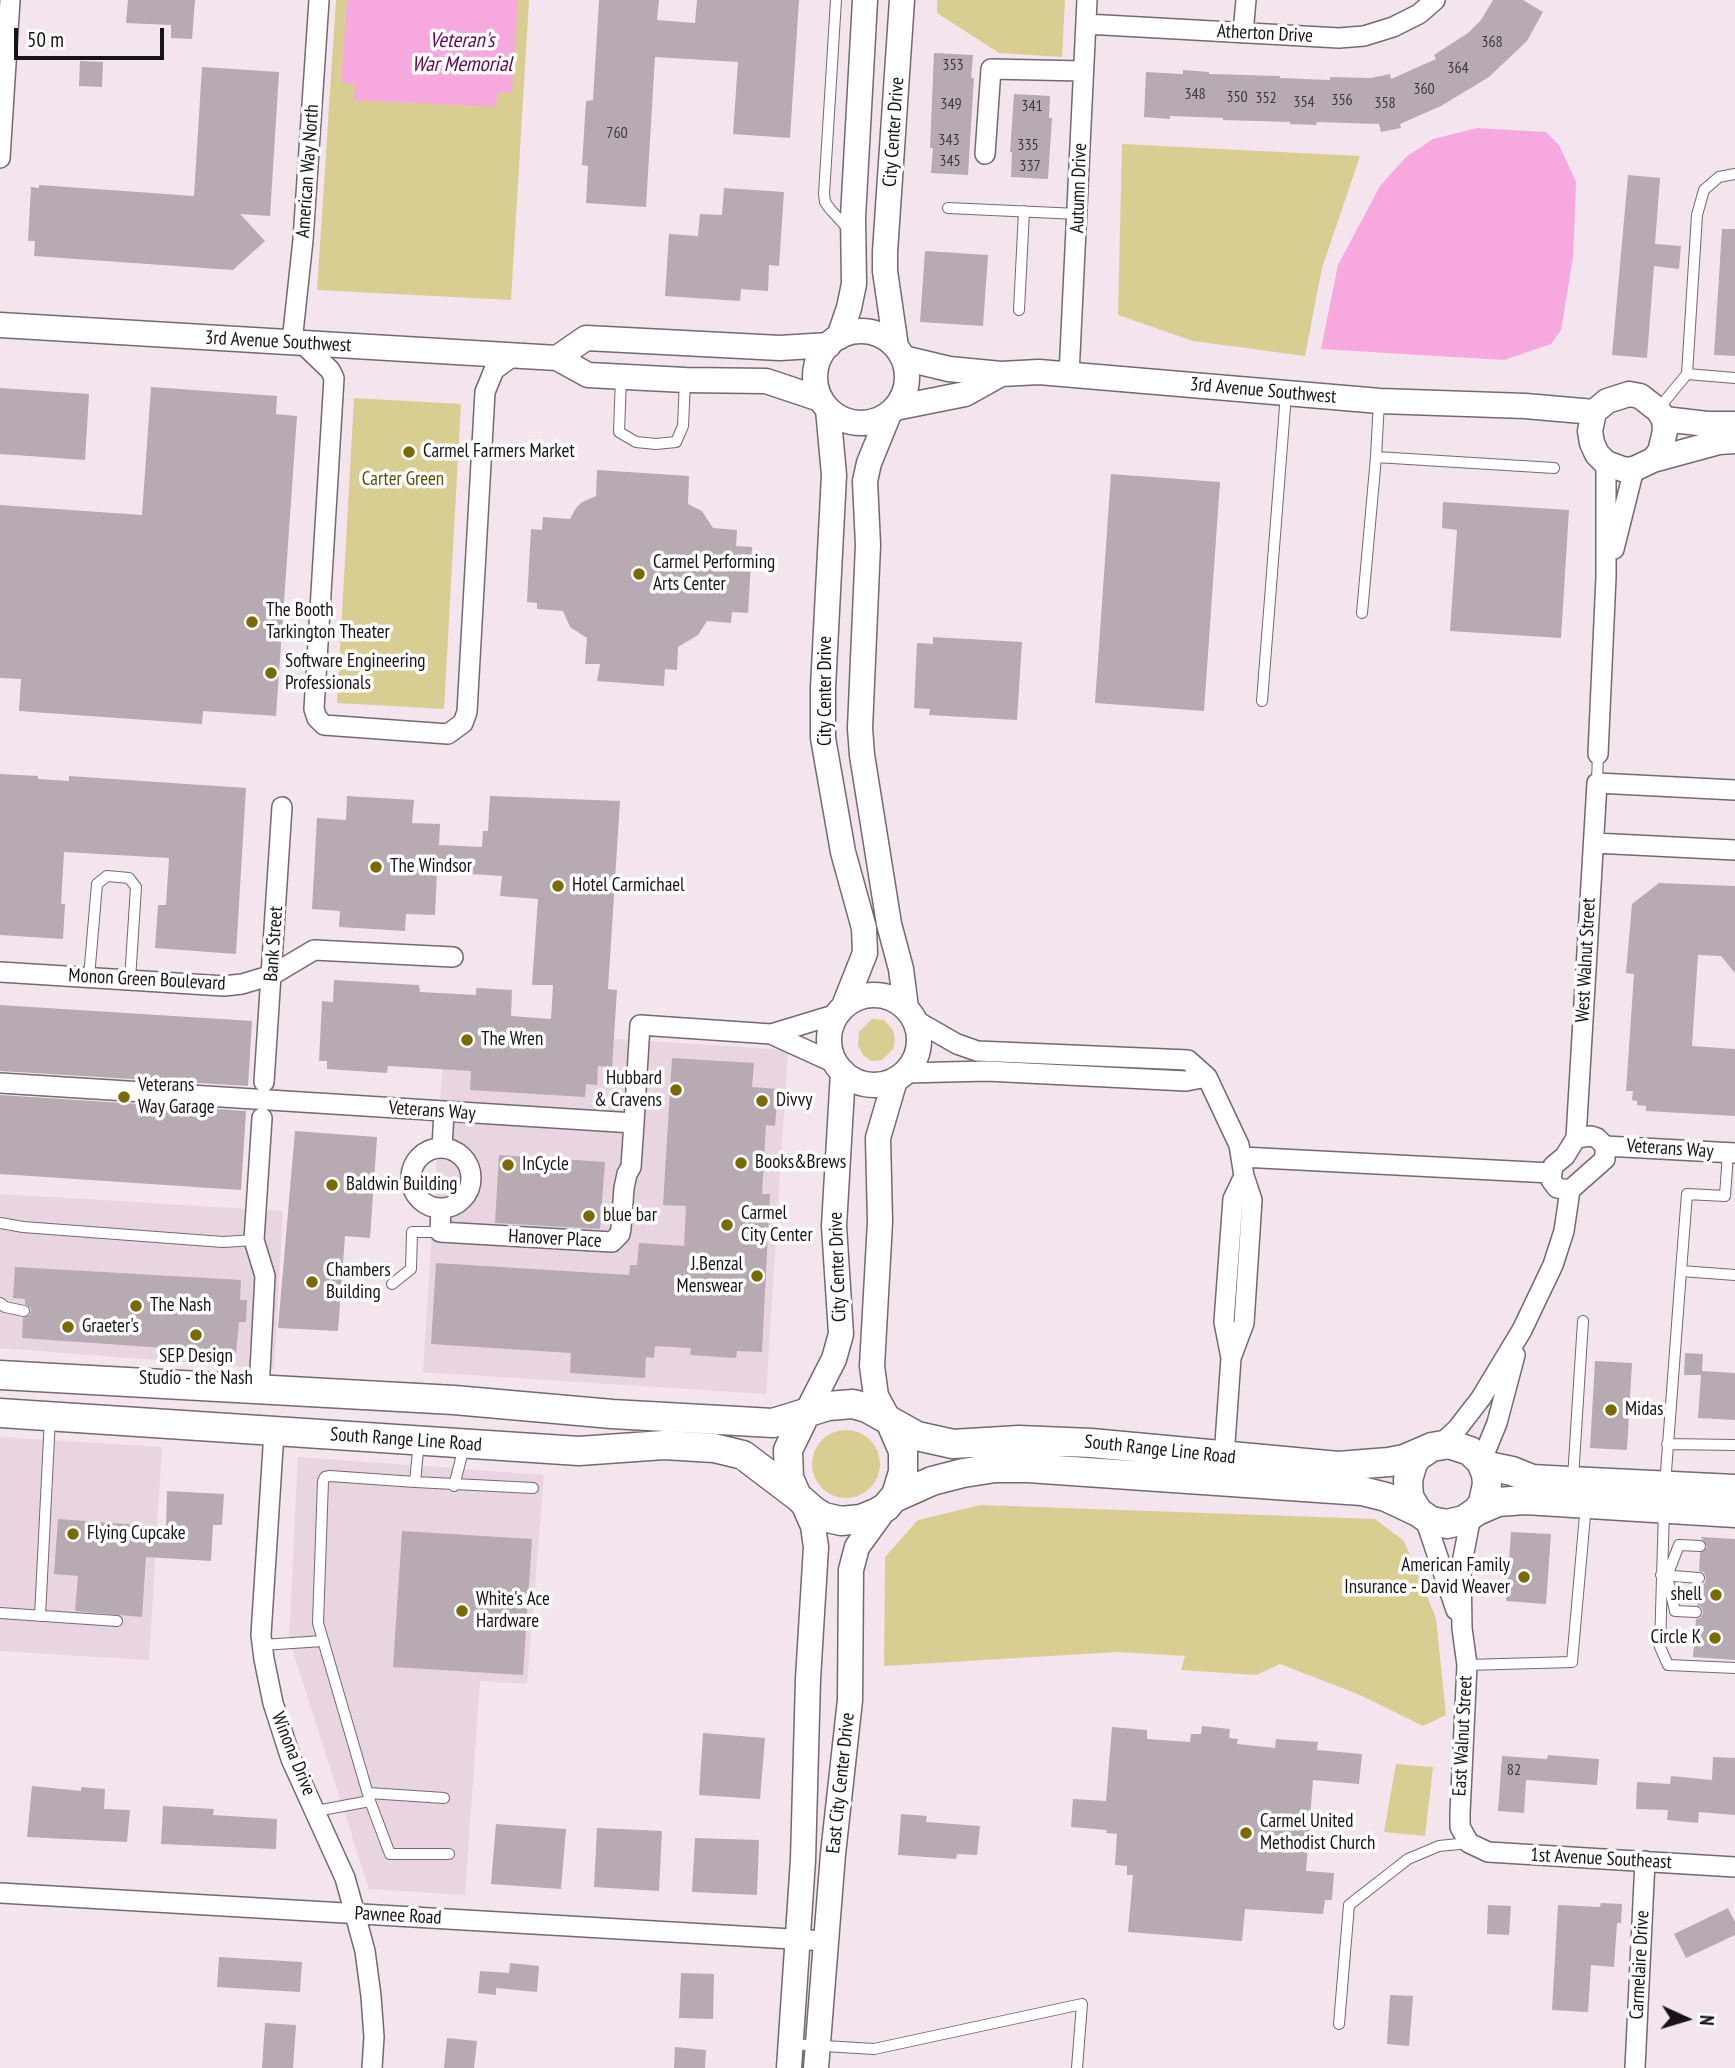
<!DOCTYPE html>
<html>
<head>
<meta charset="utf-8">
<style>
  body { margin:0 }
  #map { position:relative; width:1735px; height:2068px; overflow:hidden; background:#f3e4ee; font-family:"PT Sans Narrow",sans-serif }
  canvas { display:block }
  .north { position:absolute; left:1651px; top:1984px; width:70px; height:70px; -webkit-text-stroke:5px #fff; paint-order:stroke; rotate:94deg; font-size:19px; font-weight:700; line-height:28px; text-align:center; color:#171215 }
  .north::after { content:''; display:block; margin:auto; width:24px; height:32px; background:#171215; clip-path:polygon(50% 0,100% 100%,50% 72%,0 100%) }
  .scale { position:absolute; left:14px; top:28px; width:150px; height:32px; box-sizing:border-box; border:4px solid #171215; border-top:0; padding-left:9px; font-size:21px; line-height:24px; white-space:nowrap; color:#171215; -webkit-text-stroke:5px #fff; paint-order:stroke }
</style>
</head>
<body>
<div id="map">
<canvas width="1735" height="2068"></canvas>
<div class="north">N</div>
<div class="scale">50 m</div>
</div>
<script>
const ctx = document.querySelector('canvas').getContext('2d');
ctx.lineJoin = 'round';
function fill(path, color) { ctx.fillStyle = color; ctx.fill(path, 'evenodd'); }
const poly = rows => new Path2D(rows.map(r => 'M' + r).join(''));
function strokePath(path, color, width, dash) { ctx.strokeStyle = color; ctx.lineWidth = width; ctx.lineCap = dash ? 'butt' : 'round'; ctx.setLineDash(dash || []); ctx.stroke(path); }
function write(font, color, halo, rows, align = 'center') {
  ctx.font = font + ' "PT Sans Narrow",sans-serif'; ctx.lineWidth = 7; ctx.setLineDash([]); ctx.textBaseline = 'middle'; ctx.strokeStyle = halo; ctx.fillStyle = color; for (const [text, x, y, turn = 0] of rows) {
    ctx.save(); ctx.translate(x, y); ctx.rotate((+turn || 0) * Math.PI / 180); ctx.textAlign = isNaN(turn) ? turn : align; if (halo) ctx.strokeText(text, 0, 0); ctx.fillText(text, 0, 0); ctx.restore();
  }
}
const built = poly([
  [445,1028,788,1050,766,1394,423,1372],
  [0,1194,283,1211,274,1369,0,1348],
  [0,1437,162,1447,149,1660,0,1651],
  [298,1457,544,1475,527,1684,480,1681,465,1895,369,1889,289,1639]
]);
const green = poly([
  [336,0,529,0,511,300,317,290],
  [937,0,1065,0,1062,57,999,53,937,13],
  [1122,144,1360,156,1322,268,1305,356,1193,341,1118,315],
  [354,398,461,404,444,709,337,703],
  [872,1019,884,1020,893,1030,895,1040,893,1049,882,1060,871,1061,863,1055,858,1045,859,1032],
  '812 1464a34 34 0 1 1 68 0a34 34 0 1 1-68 0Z',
  [980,1505,1375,1519,1404,1541,1436,1618,1446,1715,1423,1726,1360,1695,1280,1664,1256,1675,1181,1670,1185,1656,1118,1652,884,1666,885,1557,918,1520],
  [1396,1764,1433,1767,1425,1836,1384,1832]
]);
const water = poly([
  [347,0,518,0,512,93,498,92,496,107,354,100,355,84,341,82],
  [1477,128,1546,132,1559,145,1576,182,1573,257,1561,330,1551,344,1504,360,1321,349,1338,265,1380,186,1406,157,1433,139]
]);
const building = poly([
  [128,0,195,0,192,39,171,38,171,25,126,23],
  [599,0,659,0,657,20,695,23,697,0,799,0,790,138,733,134,738,62,655,57,646,207,586,203,588,166,582,165,586,101,593,100],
  [1493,0,1523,0,1543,12,1527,41,1489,77,1441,106,1400,124,1401,128,1381,132,1379,124,1317,122,1316,125,1290,124,1290,122,1223,120,1223,118,1170,116,1170,119,1144,117,1146,72,1183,74,1183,70,1209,72,1209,74,1280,76,1280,78,1330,80,1330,77,1371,78,1390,74,1391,79,1436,59,1434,55,1468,33,1481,20],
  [934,53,973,55,971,78,974,78,968,175,931,173,933,148,930,148],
  [80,61,103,62,102,87,79,86],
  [202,67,279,72,270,216,240,214,265,241,233,270,34,256,35,241,28,241,31,187,39,188,39,185,194,196],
  [1014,94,1050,96,1049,118,1052,118,1048,179,1011,177,1012,152,1010,152],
  [1628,175,1660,178,1655,244,1681,246,1679,269,1654,266,1647,358,1612,355],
  [724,188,784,192,779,266,769,265,768,291,741,289,740,301,665,296,669,234,698,236,700,214,722,215],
  [1722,229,1735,229,1735,356,1714,355],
  [925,251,988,255,983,326,920,322],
  [151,387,277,396,276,414,297,416,276,716,203,711,202,724,19,711,21,679,0,678,0,505,142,515],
  [0,388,89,394,85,460,0,454],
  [597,470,689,476,688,504,702,511,713,528,737,530,736,546,752,547,748,613,732,612,731,623,707,621,698,635,678,647,677,670,665,669,664,686,597,681,600,664,585,664,587,638,570,627,563,611,537,609,537,603,527,602,531,529,542,530,543,517,570,519,576,508,582,502,596,496],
  [1111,474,1220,482,1204,711,1095,703],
  [1443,502,1569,510,1561,638,1450,631,1457,530,1442,528],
  [933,637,1022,642,1017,720,929,715,930,709,914,708,917,643,933,644],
  [0,774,38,776,38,779,69,781,69,776,246,788,236,954,155,948,158,905,166,905,169,858,64,852,61,904,65,904,63,939,0,935],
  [347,796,414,800,412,823,440,824,439,845,482,847,483,831,488,831,490,796,620,801,608,989,617,990,612,1067,598,1066,597,1085,586,1084,585,1097,470,1090,471,1071,388,1066,387,1073,327,1069,327,1061,319,1061,322,1001,333,1002,334,980,419,985,420,992,476,995,476,988,512,990,511,1016,551,1019,553,985,532,985,538,899,500,896,502,876,437,872,435,915,406,914,405,931,339,927,340,911,312,909,317,818,346,820],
  [1659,883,1735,886,1735,973,1721,956,1698,955,1692,1046,1735,1049,1735,1116,1646,1111,1646,1106,1637,1105,1637,1101,1632,1100,1633,1091,1626,1091,1634,974,1626,973,1632,904],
  [0,1005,252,1021,248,1086,0,1071],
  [672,1058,754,1063,752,1087,778,1089,775,1126,766,1125,762,1194,770,1194,762,1352,737,1351,736,1358,690,1355,691,1348,655,1346,654,1358,646,1357,645,1378,570,1373,571,1353,431,1344,436,1263,629,1275,630,1265,637,1265,639,1243,684,1246,686,1206,663,1205],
  [0,1095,246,1111,241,1190,0,1174],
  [295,1131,377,1137,370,1238,345,1236,338,1331,278,1328],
  [499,1155,605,1162,600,1229,495,1223],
  [15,1267,241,1280,240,1300,247,1300,246,1322,239,1322,236,1353,22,1338,23,1318,30,1315,31,1309,25,1304,25,1299,13,1298],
  [1685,1353,1703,1354,1702,1371,1735,1373,1735,1420,1698,1418,1701,1375,1684,1375],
  [1595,1361,1632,1363,1627,1450,1590,1448],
  [167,1491,224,1494,222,1525,213,1525,211,1561,146,1557,142,1617,75,1611,78,1576,54,1574,58,1519,166,1527],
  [402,1531,532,1539,523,1675,393,1667],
  [1511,1532,1551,1534,1546,1604,1506,1601],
  [1701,1537,1735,1539,1735,1660,1693,1657,1696,1619,1700,1618,1703,1613,1702,1608,1697,1605,1698,1585,1705,1583,1706,1578,1704,1572,1699,1571,1700,1553,1707,1547],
  [1202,1726,1230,1729,1229,1738,1238,1739,1237,1744,1275,1748,1276,1739,1318,1742,1317,1750,1362,1754,1359,1784,1313,1780,1306,1871,1334,1873,1332,1900,1325,1900,1323,1914,1245,1909,1242,1941,1128,1932,1133,1875,1127,1875,1127,1866,1115,1865,1117,1834,1106,1833,1107,1830,1071,1827,1073,1799,1106,1801,1112,1727,1147,1730,1147,1739,1190,1742,1191,1734,1201,1734],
  [703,1733,765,1738,760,1799,699,1795],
  [1548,1755,1599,1759,1597,1785,1526,1780,1524,1813,1498,1811,1502,1756,1547,1759],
  [1713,1757,1735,1758,1735,1815,1699,1812,1698,1823,1667,1820,1668,1810,1636,1809,1637,1782,1670,1784,1671,1776,1712,1780],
  [32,1786,81,1791,81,1787,105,1789,104,1809,130,1810,127,1842,27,1837],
  [163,1806,214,1809,213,1815,277,1819,276,1849,161,1844],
  [901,1814,927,1816,926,1822,980,1826,977,1855,957,1854,956,1859,898,1855],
  [496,1824,566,1829,561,1889,491,1884],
  [597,1828,662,1831,659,1891,594,1887],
  [695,1838,759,1840,757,1895,692,1892],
  [1601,1903,1622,1904,1621,1923,1617,1923,1614,1967,1591,1965,1588,2012,1552,2010,1558,1905,1600,1907],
  [1488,1905,1511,1906,1509,1935,1487,1934],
  [1728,1908,1735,1922,1735,1935,1686,1958,1674,1934],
  [219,1957,302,1962,300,1992,217,1987],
  [510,1963,539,1966,537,1992,496,1988,496,1995,478,1993,480,1971,509,1973],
  [681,1973,714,1974,713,2019,679,2018],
  [1390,1995,1413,1996,1409,2046,1387,2044],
  [265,2023,296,2025,293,2068,262,2068],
  [447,2038,477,2041,474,2068,444,2068],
  [675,2047,706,2050,705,2068,674,2068]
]);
const service = poly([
  [836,0,824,194,825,202,830,209,850,231],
  [948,208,1078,214],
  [1019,310,1024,211],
  [1687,374,1735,378],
  [621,378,619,432,636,442,656,444,676,442,683,426,685,380],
  [1379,401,1376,457,1554,468],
  [1659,408,1687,374,1697,215,1704,190,1719,177,1735,174],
  [1362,613,1376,457],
  [1262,701,1286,394],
  [1597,783,1598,754],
  [89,977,97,884,107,876,129,878,136,887,130,980],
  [0,1223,23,1227,223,1242,254,1240],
  [1681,1271,1687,1194,1725,1196,1728,1153],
  [392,1284,411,1269,412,1232,440,1232],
  [0,1303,5,1307,24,1311],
  [1667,1444,1735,1445],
  [1573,1478,1583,1321],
  [415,1482,533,1488],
  [1665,1485,1681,1271,1735,1275],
  [454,1486,464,1447],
  [1664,1509,1660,1647,1668,1665,1735,1668],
  [1661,1575,1699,1578],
  [1696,1612,1675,1611,1667,1576,1679,1545,1700,1546],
  [0,1613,117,1621],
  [40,1616,50,1418],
  [262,1645,323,1641],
  [1467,1665,1572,1662,1586,1504],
  [369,1793,444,1798],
  [370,1801,390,1854,449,1854],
  [316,1811,370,1801,318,1623,323,1481,325,1477,330,1476,415,1482,419,1441],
  [1339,2024,1349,1905,1408,1859,1439,1846,1469,1843],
  [791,2044,874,2049,1082,2004,1077,2068]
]);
const minor = poly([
  [1086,24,1339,38,1364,36,1393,27,1419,14,1435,0],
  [1243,33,1246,0],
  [985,154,991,69,1083,71],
  [0,158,10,0],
  [292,342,303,240,319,0],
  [302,343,330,370,334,378,314,709,317,718,324,725,448,734,463,723,467,712,485,392,494,370,513,356],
  [1069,375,1087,0],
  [1614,549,1634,469],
  [1598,754,1606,577,1606,463],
  [1594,843,1735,850],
  [0,972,224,986,242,984,272,975,314,950,453,957],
  [915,1020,957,1044,977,1051,1188,1060,1207,1077,1239,1145,1244,1176,1252,1200,1244,1323,1231,1358],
  [771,1034,837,1014],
  [905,1073,987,1071,1186,1081,1207,1077],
  [264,1082,282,807],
  [0,1083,634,1123,640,1025,771,1034,837,1064],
  [1591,1136,1597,1138,1605,1146,1605,1159,1570,1190,1557,1188,1551,1180,1553,1166,1565,1156,1576,1138,1591,1136],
  [1576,1138,1597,783,1735,790],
  [1605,1146,1735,1153],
  [442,1148,444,1111],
  '411 1178a30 30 0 1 1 60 0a30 30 0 1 1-60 0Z',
  [1242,1157,1551,1173],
  [441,1209,440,1232,612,1242,620,1234,621,1228,624,1188,627,1174,631,1167,634,1123],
  [259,1390,265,1276,254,1240,262,1118],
  [274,1432,261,1635,264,1659,273,1703,291,1759,345,1878,355,1914,365,1951,371,1996,374,2037,372,2068],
  [1441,1444,1457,1429,1481,1398,1522,1330,1553,1265,1564,1231,1570,1190],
  [1224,1457,1231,1358,1224,1322,1233,1199,1244,1176],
  [1481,1462,1497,1423,1515,1355],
  [1424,1516,1456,1610],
  [1471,1516,1461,1568,1462,1628,1467,1665,1460,1813,1460,1827,1469,1843,1488,1852,1735,1867],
  [0,1893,826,1941],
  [1635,2068,1645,1861]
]);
const tertiary = poly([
  [0,325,557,358,588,375,685,380,766,381,820,399],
  '815 377a46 46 0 1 1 92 0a46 46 0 1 1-92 0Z',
  [839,337,849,308,854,284,853,217,865,0],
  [896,347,885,271,885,252,902,0],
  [557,358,586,338,780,348,829,345],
  [903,358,949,369,1001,374,1039,372,1380,401,1525,406,1594,412],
  [1629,394,1640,396,1658,410,1664,419,1665,431,1660,452,1653,460,1634,469,1625,470,1606,463,1597,454,1592,443,1590,431,1594,412,1607,401,1629,394],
  [895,408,965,394,1001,374],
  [828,409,834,475,823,688,823,738,843,852,864,928,865,953,844,1006],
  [889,414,869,463,865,481,868,545,860,728,862,755,889,924,901,969,906,1008],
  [1664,419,1707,424,1735,424],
  [1653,460,1719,442,1735,441],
  '829 1040a45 45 0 1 1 90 0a45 45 0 1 1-90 0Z',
  [807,1412,834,1359,841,1334,834,1226,843,1072],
  [889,1420,876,1396,872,1366,880,1222,878,1138,895,1080],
  [789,2068,803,1860,808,1679,816,1547,813,1526,801,1499],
  [816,2068,833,1854,850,1700,851,1570,857,1547,886,1507]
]);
const secondary = poly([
  [0,1375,454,1400,612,1414,773,1423,828,1406,853,1404,867,1408,917,1436,953,1444,1019,1440,1091,1443,1338,1466,1389,1462,1404,1459,1432,1447,1449,1444,1470,1451,1481,1462,1486,1474,1487,1484,1483,1503,1477,1511,1464,1520,1447,1524,1431,1521,1418,1512,1409,1497,1408,1480,1413,1463,1418,1456,1432,1447],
  [0,1413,579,1451,664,1445,714,1448,743,1455,797,1496],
  [806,1413,788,1450,789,1478,797,1496,814,1511,824,1517,841,1521,861,1519,876,1513,886,1507,896,1495,903,1472,903,1451,890,1421],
  [1483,1465,1512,1471,1532,1479,1549,1480,1735,1489],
  [894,1498,932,1481,963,1473,995,1468,1028,1468,1362,1491,1386,1497,1418,1512],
  [1477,1511,1498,1502,1525,1500,1735,1513]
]);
const markers = [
  [409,452,7,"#796a01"],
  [639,574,7,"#796a01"],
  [252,622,7,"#796a01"],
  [271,673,7,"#796a01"],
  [376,867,7,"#796a01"],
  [558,886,7,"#796a01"],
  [467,1040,7,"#796a01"],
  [676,1090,7,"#796a01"],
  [124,1097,7,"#796a01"],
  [762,1101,7,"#796a01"],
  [741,1163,7,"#796a01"],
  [508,1165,7,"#796a01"],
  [332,1185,7,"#796a01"],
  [589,1216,7,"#796a01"],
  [727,1225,7,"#796a01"],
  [757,1276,7,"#796a01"],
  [312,1282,7,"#796a01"],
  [136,1306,7,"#796a01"],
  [68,1327,7,"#796a01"],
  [196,1335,7,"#796a01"],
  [1611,1410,7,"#796a01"],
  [73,1534,7,"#796a01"],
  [1524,1577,7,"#796a01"],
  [1716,1595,7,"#796a01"],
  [462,1611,7,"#796a01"],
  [1715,1638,7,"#796a01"],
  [1246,1833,7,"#796a01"]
];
const numberNames = [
  ["368",1492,42],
  ["353",953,65],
  ["364",1458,68],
  ["360",1424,89],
  ["348",1195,94],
  ["350",1237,97],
  ["352",1266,98],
  ["356",1342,100],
  ["354",1304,102],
  ["358",1385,103],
  ["349",951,104],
  ["341",1032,106],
  ["760",617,133],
  ["343",949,140],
  ["335",1028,145],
  ["345",950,161],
  ["337",1030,166],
  ["82",1514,1770]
];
const streetNames = [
  ["Atherton Drive",1265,34,3],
  ["City Center Drive",894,132,-86],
  ["American Way North",308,171,-86],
  ["Autumn Drive",1079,188,-88],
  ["3rd Avenue Southwest",278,342,3],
  ["3rd Avenue Southwest",1263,391,5],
  ["City Center Drive",826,691,-90],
  ["Bank Street",274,944,-86],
  ["West Walnut Street",1586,960,-87],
  ["Monon Green Boulevard",147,980,3],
  ["Veterans Way",432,1111,4],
  ["Veterans Way",1670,1149,4],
  ["Hanover Place",555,1239,3],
  ["City Center Drive",838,1267,-92],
  ["South Range Line Road",406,1440,4],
  ["South Range Line Road",1160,1450,6],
  ["East Walnut Street",1463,1736,-87],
  ["Winona Drive",293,1754,68],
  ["East City Center Drive",841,1783,-84],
  ["1st Avenue Southeast",1601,1859,3],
  ["Pawnee Road",398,1916,3],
  ["Carmelaire Drive",1640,1965,-87]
];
const poiNames = [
  ["Carmel Farmers Market",423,452],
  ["Carmel Performing",653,563],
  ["Arts Center",653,585],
  ["The Booth",266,611],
  ["Tarkington Theater",266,633],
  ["Software Engineering",285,662],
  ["Professionals",285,684],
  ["The Windsor",390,867],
  ["Hotel Carmichael",572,886],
  ["The Wren",481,1040],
  ["Hubbard",662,1079,"right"],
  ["& Cravens",662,1101,"right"],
  ["Veterans",138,1086],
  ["Way Garage",138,1108],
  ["Divvy",776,1101],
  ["Books&Brews",755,1163],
  ["InCycle",522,1165],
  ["Baldwin Building",346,1185],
  ["Carmel",741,1214],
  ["City Center",741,1236],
  ["blue bar",603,1216],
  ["J.Benzal",743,1265,"right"],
  ["Menswear",743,1287,"right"],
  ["Chambers",326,1271],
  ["Building",326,1293],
  ["The Nash",150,1306],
  ["Graeter's",82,1327],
  ["SEP Design",196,1357,"center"],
  ["Studio - the Nash",196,1379,"center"],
  ["Midas",1625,1410],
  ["Flying Cupcake",87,1534],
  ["American Family",1510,1566,"right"],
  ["Insurance - David Weaver",1510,1588,"right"],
  ["shell",1702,1595,"right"],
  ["White's Ace",476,1600],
  ["Hardware",476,1622],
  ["Circle K",1701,1638,"right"],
  ["Carmel United",1260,1822],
  ["Methodist Church",1260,1844]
];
const parkNames = [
  ["Carter Green",403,480]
];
const waterNames = [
  ["Veteran's",462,41],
  ["War Memorial",462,65]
];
fill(built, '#e9d4e2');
fill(green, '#d9ce91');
fill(water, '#f7a8df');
fill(building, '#b8aab3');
strokePath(service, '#756871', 12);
strokePath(minor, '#756871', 22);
strokePath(tertiary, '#756871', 27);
strokePath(secondary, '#756871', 31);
strokePath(service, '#fff', 10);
strokePath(minor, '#fff', 19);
strokePath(tertiary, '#fff', 24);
strokePath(secondary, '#fff', 28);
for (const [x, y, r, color] of markers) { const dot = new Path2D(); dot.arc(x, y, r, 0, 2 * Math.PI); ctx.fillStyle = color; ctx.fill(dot); strokePath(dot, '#fff', 2.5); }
write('16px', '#3f383c', null, numberNames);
write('19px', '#171215', '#fff', streetNames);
write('19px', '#171215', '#fff', poiNames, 'left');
write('19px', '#594e00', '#fff', parkNames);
write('italic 21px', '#650653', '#fff', waterNames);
</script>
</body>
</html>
